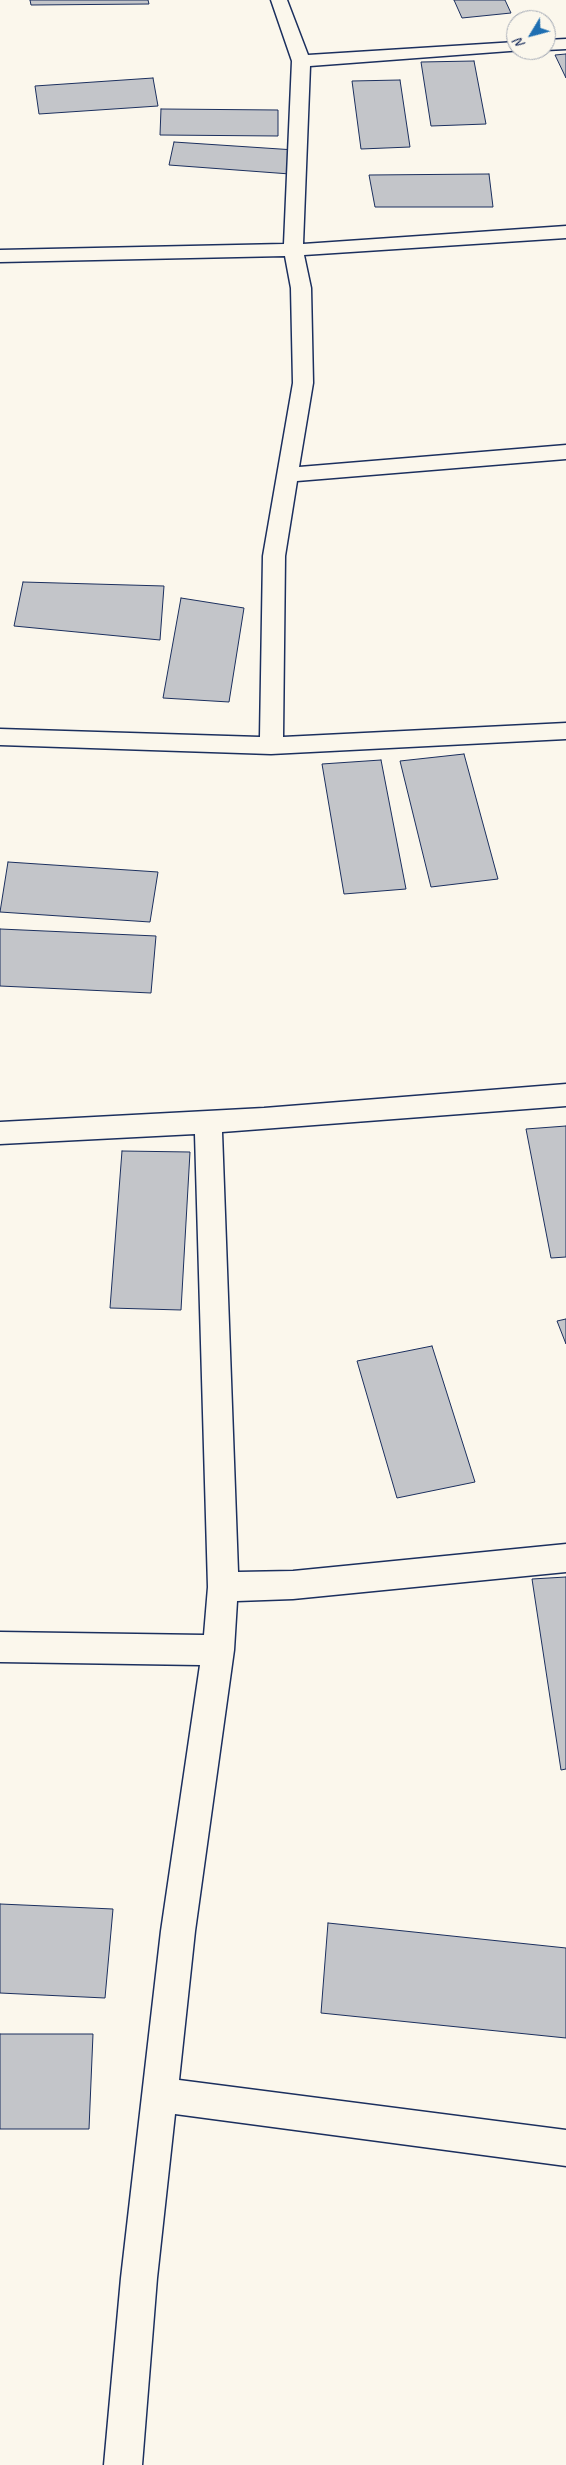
<!DOCTYPE html>
<html>
<head>
<meta charset="utf-8">
<style>
  body { margin:0 }
  #map { position:relative; width:566px; height:2465px; overflow:hidden; background:#fbf7ec; font-family:Caveat,sans-serif }
  canvas { display:block }
  .north { position:absolute; left:506px; top:10px; width:50px; height:50px; box-sizing:border-box; background:#fbf7ec; border:1px solid #a1a7b3; border-radius:50%; rotate:233deg; font-size:14px; font-weight:700; line-height:20px; text-align:center; color:#1b2f5e }
  .north::after { content:''; display:block; margin:auto; width:18px; height:22px; background:#1f6fb2; clip-path:polygon(50% 0,100% 100%,50% 72%,0 100%) }
</style>
</head>
<body>
<div id="map">
<canvas width="566" height="2465"></canvas>
<div class="north">N</div>
</div>
<script>
const ctx = document.querySelector('canvas').getContext('2d');
ctx.lineJoin = 'round';
function fill(path, color) { ctx.fillStyle = color; ctx.fill(path, 'evenodd'); }
const poly = rows => new Path2D(rows.map(r => 'M' + r).join(''));
function strokePath(path, color, width, dash) { ctx.strokeStyle = color; ctx.lineWidth = width; ctx.lineCap = dash ? 'butt' : 'round'; ctx.setLineDash(dash || []); ctx.stroke(path); }
const building = poly([
  [30,0,148,0,149,4,31,5,30,0],
  [454,0,505,0,511,13,462,18,454,0],
  [566,54,566,78,555,55,566,54],
  [474,61,486,124,431,126,421,62,474,61],
  [153,78,158,106,39,114,35,86,153,78],
  [400,80,410,147,361,149,352,81,400,80],
  [161,109,278,110,278,136,160,135,161,109],
  [174,142,295,150,290,174,169,165,174,142],
  [489,174,493,207,375,207,369,175,489,174],
  [23,582,164,586,160,640,14,626,23,582],
  [181,598,244,608,229,702,163,698,181,598],
  [464,754,498,879,431,887,400,761,464,754],
  [381,760,406,889,344,894,322,764,381,760],
  [8,862,158,872,150,922,0,912,8,862],
  [0,929,156,936,151,993,0,986,0,929],
  [566,1126,566,1257,551,1258,526,1129,566,1126],
  [122,1151,190,1152,181,1310,110,1308,122,1151],
  [566,1319,566,1344,557,1321,566,1319],
  [432,1346,475,1482,397,1498,357,1361,432,1346],
  [566,1577,566,1769,561,1770,532,1579,566,1577],
  [0,1904,113,1909,105,1998,0,1993,0,1904],
  [328,1923,566,1948,566,2038,321,2013,328,1923],
  [0,2034,93,2034,89,2129,0,2129,0,2034]
]);
const minor = poly([
  [271,0,287,0,308,55,516,42,516,50,523,50,310,66,303,244,566,226,566,238,304,255,311,288,313,383,299,467,566,445,566,459,297,481,285,556,283,737,566,723,566,739,271,754,0,745,0,729,260,737,263,556,293,383,291,288,285,256,0,262,0,250,284,244,292,61,271,0],
  [566,39,566,49,546,50,545,50,546,40,566,39],
  [566,1084,566,1106,222,1132,238,1572,293,1571,566,1544,566,1572,293,1599,237,1601,234,1650,195,1931,179,2080,566,2130,566,2166,175,2114,157,2278,142,2465,104,2465,121,2278,161,1931,200,1665,0,1662,0,1632,204,1635,208,1587,195,1134,0,1144,0,1122,264,1108,566,1084]
]);
fill(building, '#c3c5c9');
strokePath(building, '#1b2f5e', 1);
strokePath(minor, '#1b2f5e', 3);
fill(minor, '#fbf7ec');
</script>
</body>
</html>
